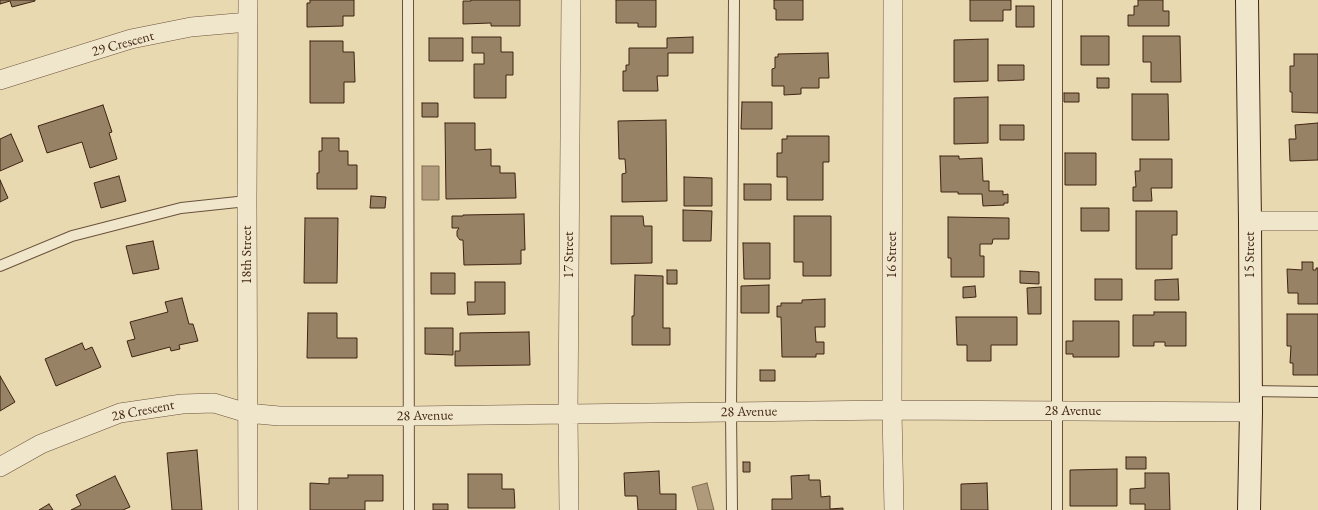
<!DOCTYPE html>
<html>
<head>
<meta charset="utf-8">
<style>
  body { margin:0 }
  canvas { display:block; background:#e8d9b1 }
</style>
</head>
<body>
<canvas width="1318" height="510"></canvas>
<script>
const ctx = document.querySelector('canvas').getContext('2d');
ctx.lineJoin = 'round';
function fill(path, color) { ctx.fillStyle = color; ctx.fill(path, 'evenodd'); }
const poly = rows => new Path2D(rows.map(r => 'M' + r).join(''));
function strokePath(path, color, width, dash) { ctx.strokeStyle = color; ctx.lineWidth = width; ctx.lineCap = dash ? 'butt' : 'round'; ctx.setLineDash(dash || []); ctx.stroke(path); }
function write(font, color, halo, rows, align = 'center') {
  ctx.font = font + ' "EB Garamond",serif'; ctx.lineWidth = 4; ctx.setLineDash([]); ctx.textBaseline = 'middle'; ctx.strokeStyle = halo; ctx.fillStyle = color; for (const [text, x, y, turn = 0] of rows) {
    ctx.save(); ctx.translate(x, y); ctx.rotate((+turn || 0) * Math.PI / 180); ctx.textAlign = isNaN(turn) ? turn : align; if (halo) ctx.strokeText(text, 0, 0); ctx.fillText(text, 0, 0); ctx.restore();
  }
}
const water = poly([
  [422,166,439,166,439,200,422,200,422,166],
  [707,483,714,510,698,510,692,487,707,483]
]);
const building = poly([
  [0,0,35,0,35,1,12,7,10,1,0,4,0,0],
  [310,0,354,0,354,16,343,16,343,26,307,27,307,3,310,3,310,0],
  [471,0,520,0,520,26,491,26,491,23,463,24,463,1,471,1,471,0],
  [616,0,656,0,656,27,638,27,638,23,616,23,616,0],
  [774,0,803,0,803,20,776,20,776,9,774,9,774,0],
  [970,0,1011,0,1011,10,1003,10,1003,21,970,21,970,0],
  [1138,0,1163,0,1163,11,1169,11,1169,26,1128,26,1128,15,1134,15,1134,6,1138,6,1138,0],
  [1016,6,1034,6,1034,27,1016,27,1016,6],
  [1081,36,1109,36,1109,65,1081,65,1081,36],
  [1143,36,1180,36,1181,82,1151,82,1151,62,1143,62,1143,36],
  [472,37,501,37,501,52,513,52,513,75,506,75,506,98,474,98,474,64,484,64,484,53,472,53,472,37],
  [693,37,693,53,668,53,668,76,657,76,658,91,623,91,623,71,626,71,626,65,629,65,629,48,667,48,667,38,693,37],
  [429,38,463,38,463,61,429,61,429,38],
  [988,39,988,81,954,82,954,40,988,39],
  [310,41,343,41,343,52,354,52,355,82,344,82,344,103,310,103,310,41],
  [828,53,829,78,819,78,819,88,801,88,801,94,784,95,784,86,772,86,772,69,775,68,775,57,778,57,778,54,828,53],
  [1294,54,1318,54,1318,113,1292,112,1292,92,1290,92,1290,66,1294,66,1294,54],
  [998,65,1024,65,1024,80,998,81,998,65],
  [1097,78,1109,78,1109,88,1097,88,1097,78],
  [1064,93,1079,93,1079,102,1064,102,1064,93],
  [1132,94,1168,94,1169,140,1132,140,1132,94],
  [988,97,988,143,954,144,954,98,988,97],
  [742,102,772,102,772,129,741,129,742,102],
  [422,103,438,103,438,117,422,117,422,103],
  [103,105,112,132,109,133,117,159,90,168,82,142,47,153,38,126,103,105],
  [666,120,667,201,622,202,622,174,626,173,625,159,619,159,618,121,666,120],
  [445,123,475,123,475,150,491,149,491,166,500,166,500,173,515,173,516,198,446,199,445,123],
  [1318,123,1318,160,1290,161,1289,139,1296,139,1295,125,1318,123],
  [1000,125,1024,125,1024,140,1000,140,1000,125],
  [11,134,23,161,0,171,0,139,11,134],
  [787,136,829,136,829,162,823,162,823,200,787,200,787,177,777,177,777,153,782,153,782,139,787,139,787,136],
  [322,138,339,138,339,151,348,151,348,165,357,165,357,189,317,189,317,173,319,173,319,151,322,151,322,138],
  [1065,153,1096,153,1096,185,1065,185,1065,153],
  [940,156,959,156,959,159,982,158,983,181,989,181,989,191,1003,191,1003,195,1008,194,1008,203,1004,203,1004,205,983,206,982,194,958,194,958,192,941,192,940,156],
  [1140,159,1172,159,1172,188,1151,188,1152,201,1133,201,1133,187,1136,187,1135,171,1140,171,1140,159],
  [119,176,126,201,101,208,94,183,119,176],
  [684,177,712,178,712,206,684,206,684,177],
  [0,180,8,198,0,202,0,180],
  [744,184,771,184,771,200,744,200,744,184],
  [371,196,386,197,385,208,370,208,371,196],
  [1081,208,1109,208,1109,231,1081,231,1081,208],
  [683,210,712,211,711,241,683,241,683,210],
  [1136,211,1177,211,1177,235,1172,235,1172,269,1136,269,1136,211],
  [524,214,525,250,521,250,521,264,464,265,463,240,460,240,457,236,457,231,459,228,452,228,452,216,463,216,463,215,524,214],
  [611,216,643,216,644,226,652,226,652,263,611,264,611,216],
  [794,216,831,216,831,276,803,276,803,262,794,262,794,216],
  [948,217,1009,218,1009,239,993,239,992,244,980,244,980,256,984,256,984,277,951,277,951,258,948,258,948,217],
  [305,218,338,218,337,283,304,283,305,218],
  [153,241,159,269,133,274,126,246,153,241],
  [743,243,770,243,770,279,744,279,743,243],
  [1302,262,1313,262,1313,270,1316,270,1316,268,1318,268,1318,304,1298,304,1298,293,1288,293,1287,269,1302,270,1302,262],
  [667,270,677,270,677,284,667,284,667,270],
  [1020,271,1039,272,1039,284,1020,283,1020,271],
  [431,273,455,273,455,294,431,294,431,273],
  [635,275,663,276,663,328,670,328,670,345,632,345,632,316,634,316,635,275],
  [1095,279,1122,279,1122,300,1095,300,1095,279],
  [1178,279,1179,300,1155,300,1155,280,1178,279],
  [475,282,505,282,505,314,468,315,467,302,475,302,475,282],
  [769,285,769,313,741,313,741,286,769,285],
  [975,286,976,297,963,298,963,287,975,286],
  [1041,287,1041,314,1028,314,1027,288,1041,287],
  [182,298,189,324,193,324,198,341,179,345,180,349,171,351,170,347,132,357,127,341,135,339,130,322,168,312,165,302,182,298],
  [825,299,825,327,815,327,816,342,824,342,824,354,816,354,816,357,782,357,781,317,777,317,777,306,781,306,781,303,802,303,802,300,825,299],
  [1154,312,1186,312,1186,346,1165,346,1165,342,1154,342,1154,346,1133,346,1133,315,1154,315,1154,312],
  [308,313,337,313,337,338,357,338,357,358,307,358,308,313],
  [1287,314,1318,314,1318,375,1293,375,1293,363,1290,363,1291,346,1287,346,1287,314],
  [956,317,1017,317,1017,345,991,345,991,361,967,361,967,345,957,345,956,317],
  [1073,321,1119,321,1119,357,1073,357,1073,354,1066,354,1066,341,1073,341,1073,321],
  [425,328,453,328,453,355,425,354,425,328],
  [529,332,530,365,455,366,455,351,460,351,460,333,529,332],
  [82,343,85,350,92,347,101,367,56,386,45,359,82,343],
  [760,370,775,370,775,381,760,381,760,370],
  [0,376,15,402,0,411,0,376],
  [197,450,202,510,172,510,167,453,197,450],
  [1126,457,1146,457,1146,469,1126,469,1126,457],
  [743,462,750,462,750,472,743,472,743,462],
  [1117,469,1117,506,1070,506,1070,470,1117,469],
  [659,471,660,494,676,494,676,510,638,510,637,496,625,496,624,473,659,471],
  [1145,473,1169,473,1170,510,1145,510,1145,504,1130,504,1130,489,1145,488,1145,473],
  [468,474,502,474,502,489,514,489,515,508,468,508,468,474],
  [348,475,383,475,383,501,365,501,365,510,310,510,310,483,329,484,329,478,348,478,348,475],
  [809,475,809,480,820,480,821,497,830,496,830,509,843,508,843,510,772,510,772,499,792,499,791,476,809,475],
  [115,476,130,507,123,510,71,510,81,505,76,495,115,476],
  [987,483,988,510,961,510,961,484,987,483],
  [49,504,53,510,39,510,49,504],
  [433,504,448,504,448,510,433,510,433,504]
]);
const lane = poly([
  [408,0,409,510],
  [0,266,72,236,181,208,247,201],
  [1251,391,1318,392],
  [732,510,731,412,734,0],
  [1057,510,1057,0]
]);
const street = poly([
  [248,0,247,201,248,510],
  [893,0,892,410,894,510],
  [0,80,131,39,191,27,248,22],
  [1250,221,1318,221],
  [0,467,41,444,120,413,182,404,214,403,247,413,279,416,408,416,892,410,1251,412],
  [569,510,568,414,571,0]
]);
const secondary = poly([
  [1247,0,1250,221,1251,412,1249,510]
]);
const streetNames = [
  ["29 Crescent",123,44,-15],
  ["18th Street",247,255,-90],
  ["17 Street",569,255,-90],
  ["16 Street",892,255,-90],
  ["15 Street",1250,255,-90],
  ["28 Crescent",143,411,-11],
  ["28 Avenue",1073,411],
  ["28 Avenue",749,412,-1],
  ["28 Avenue",425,416,-1]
];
fill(water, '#af9b7b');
strokePath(water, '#836b51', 1);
fill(building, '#978265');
strokePath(building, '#402413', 1);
strokePath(lane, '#6a513a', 12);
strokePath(street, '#6a513a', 20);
strokePath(secondary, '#402413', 24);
strokePath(lane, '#f0e6cc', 10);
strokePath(street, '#f0e6cc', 19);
strokePath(secondary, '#f0e6cc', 22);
write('14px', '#402413', '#f0e6cc', streetNames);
</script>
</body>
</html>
